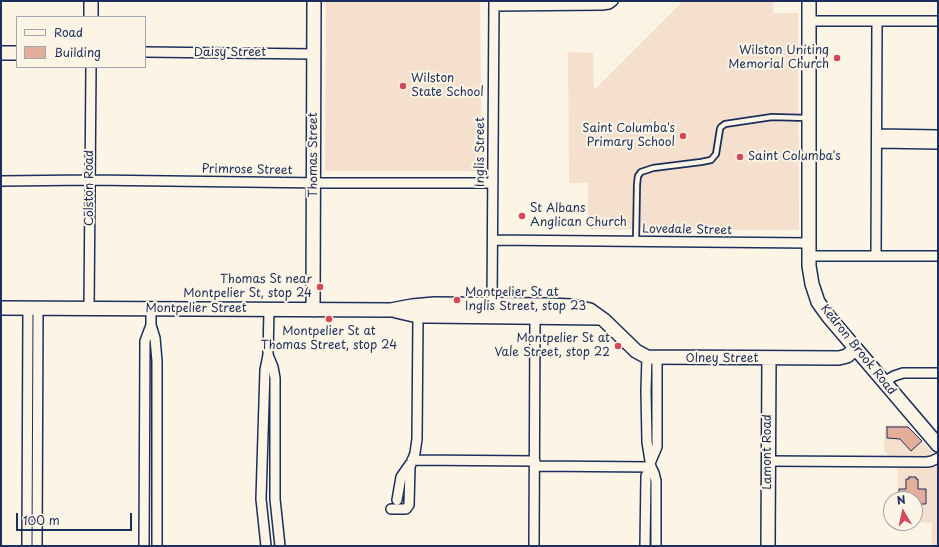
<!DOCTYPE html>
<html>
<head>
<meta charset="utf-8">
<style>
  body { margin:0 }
  #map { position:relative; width:939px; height:547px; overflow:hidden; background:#fcf5e5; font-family:"Playpen Sans",sans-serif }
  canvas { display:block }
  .frame { position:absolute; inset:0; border:2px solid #1b2f5e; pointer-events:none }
  .legend { position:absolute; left:16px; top:16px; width:130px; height:52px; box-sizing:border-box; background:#fcf5e5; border:1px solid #a2a6af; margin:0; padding:5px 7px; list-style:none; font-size:12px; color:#1b2f5e }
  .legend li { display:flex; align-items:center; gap:8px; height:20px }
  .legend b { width:20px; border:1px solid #a2a6af }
  .north { position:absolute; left:883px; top:491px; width:40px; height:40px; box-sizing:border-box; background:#fcf5e5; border:1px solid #a2a6af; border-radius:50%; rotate:351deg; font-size:11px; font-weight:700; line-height:16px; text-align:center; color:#1b2f5e }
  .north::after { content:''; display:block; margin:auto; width:14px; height:18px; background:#d1495b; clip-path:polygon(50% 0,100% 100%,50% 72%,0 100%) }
  .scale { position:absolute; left:16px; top:513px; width:116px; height:18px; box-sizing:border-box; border:2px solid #1b2f5e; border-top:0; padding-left:5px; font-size:12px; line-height:14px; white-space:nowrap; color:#1b2f5e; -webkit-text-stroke:3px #fcf5e5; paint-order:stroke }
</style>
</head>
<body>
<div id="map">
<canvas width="939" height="547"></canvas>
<div class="frame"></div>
<ul class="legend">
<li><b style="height:5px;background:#fcf5e5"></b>Road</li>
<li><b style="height:11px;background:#e5ae9a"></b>Building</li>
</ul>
<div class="north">N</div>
<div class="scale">100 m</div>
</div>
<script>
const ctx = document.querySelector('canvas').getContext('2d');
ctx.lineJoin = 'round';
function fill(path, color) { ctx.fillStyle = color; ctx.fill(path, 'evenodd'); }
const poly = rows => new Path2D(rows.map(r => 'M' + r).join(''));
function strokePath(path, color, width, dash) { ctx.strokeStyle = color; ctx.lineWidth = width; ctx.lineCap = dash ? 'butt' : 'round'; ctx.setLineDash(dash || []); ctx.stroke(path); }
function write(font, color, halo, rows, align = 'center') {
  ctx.font = font + ' "Playpen Sans",sans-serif'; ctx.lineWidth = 4; ctx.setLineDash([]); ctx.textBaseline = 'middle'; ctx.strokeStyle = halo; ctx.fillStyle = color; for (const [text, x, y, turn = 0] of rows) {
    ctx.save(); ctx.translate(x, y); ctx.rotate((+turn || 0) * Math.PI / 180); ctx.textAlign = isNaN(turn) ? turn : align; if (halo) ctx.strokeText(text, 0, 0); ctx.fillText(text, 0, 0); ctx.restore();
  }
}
const built = poly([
  [326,1,480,1,482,171,325,171],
  [683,1,773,1,773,13,798,13,799,230,588,229,588,183,569,183,568,52,593,53,594,90],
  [885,425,907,425,938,459,938,546,931,546,932,523,915,522,915,499,897,499,898,470,884,450]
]);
const building = poly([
  [887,427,908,427,922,441,911,451,900,439,887,438,887,427],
  [909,477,916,477,916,479,918,479,918,489,926,489,926,504,915,504,915,499,899,499,899,489,906,489,906,479,909,479,909,477]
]);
const lane = poly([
  [636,241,637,184,638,176,641,172,653,168,701,162,711,160,716,154,720,129,721,127,725,124,772,117,808,118]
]);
const street = poly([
  [494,6,602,5,609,4,613,1],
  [809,21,938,21],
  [145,52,314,54],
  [877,134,938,135],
  [877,143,938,144],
  [1,181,90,180,324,183,493,183],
  [493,240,809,243],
  [809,256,938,256],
  [876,256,877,21],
  [492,304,494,1],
  [89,309,91,67],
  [151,309,151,325,155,338,157,361,157,546],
  [268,355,273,367,275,378,275,499,280,546],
  [647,357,646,391,647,442,651,467,654,473,656,481,656,546],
  [884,382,894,376,903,373,938,373],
  [412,460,535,461],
  [651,461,657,447,657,358],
  [768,461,927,462,932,461,938,458],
  [535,466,651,467],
  [397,500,401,477,410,464],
  [391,509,406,509,409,505,410,467,415,453,417,439,418,316],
  [27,546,28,308],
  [37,546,38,308],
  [144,546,145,341,151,325],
  [266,546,261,499,265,370,268,355,269,310],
  [534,546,535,317],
  [645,546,646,476,651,467]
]);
const secondary = poly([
  [809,1,809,266,812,284,818,302,828,316,938,445],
  [91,17,91,1],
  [1,53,17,53],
  [1,308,391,310,412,306,434,304,547,305,573,306,590,310,604,320,636,351,647,357,839,358,847,356,855,349],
  [313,310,314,1],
  [396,311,418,316,430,316,600,318],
  [768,546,769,359]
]);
const markers = [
  [837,58,4,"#d1495b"],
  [403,86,4,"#d1495b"],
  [683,136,4,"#d1495b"],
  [740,157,4,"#d1495b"],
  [522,216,4,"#d1495b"],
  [320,287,4,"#d1495b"],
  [457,300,4,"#d1495b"],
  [329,319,4,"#d1495b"],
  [618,346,4,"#d1495b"]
];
const poiNames = [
  ["Wilston Uniting",829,51],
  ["Memorial Church",829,65],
  ["Wilston",411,79,"left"],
  ["State School",411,93,"left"],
  ["Saint Columba's",675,129],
  ["Primary School",675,143],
  ["Saint Columba's",748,157,"left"],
  ["St Albans",530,209,"left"],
  ["Anglican Church",530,223,"left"],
  ["Thomas St near",312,280],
  ["Montpelier St, stop 24",312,294],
  ["Montpelier St at",465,293,"left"],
  ["Inglis Street, stop 23",465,307,"left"],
  ["Montpelier St at",329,332,"center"],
  ["Thomas Street, stop 24",329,346,"center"],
  ["Montpelier St at",610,339],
  ["Vale Street, stop 22",610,353]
];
const streetNames = [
  ["Daisy Street",230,53],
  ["Inglis Street",481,152,-90],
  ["Thomas Street",314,155,-90],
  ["Primrose Street",247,170,1],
  ["Colston Road",90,188,-90],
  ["Lovedale Street",687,230,1],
  ["Montpelier Street",196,309],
  ["Kedron Brook Road",858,350,51],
  ["Olney Street",722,359],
  ["Lamont Road",768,452,-90]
];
fill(built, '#f5e0ce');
fill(building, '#e5ae9a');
strokePath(building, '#1b2f5e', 1);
strokePath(lane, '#1b2f5e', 8);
strokePath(street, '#1b2f5e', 12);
strokePath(secondary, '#1b2f5e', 16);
strokePath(lane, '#fcf5e5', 4.5);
strokePath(street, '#fcf5e5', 9);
strokePath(secondary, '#fcf5e5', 13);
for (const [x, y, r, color] of markers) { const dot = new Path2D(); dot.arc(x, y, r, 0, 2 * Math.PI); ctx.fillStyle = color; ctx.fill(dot); strokePath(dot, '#fcf5e5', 1.5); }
write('12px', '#1b2f5e', '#fcf5e5', poiNames, 'right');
write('12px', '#1b2f5e', '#fcf5e5', streetNames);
</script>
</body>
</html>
